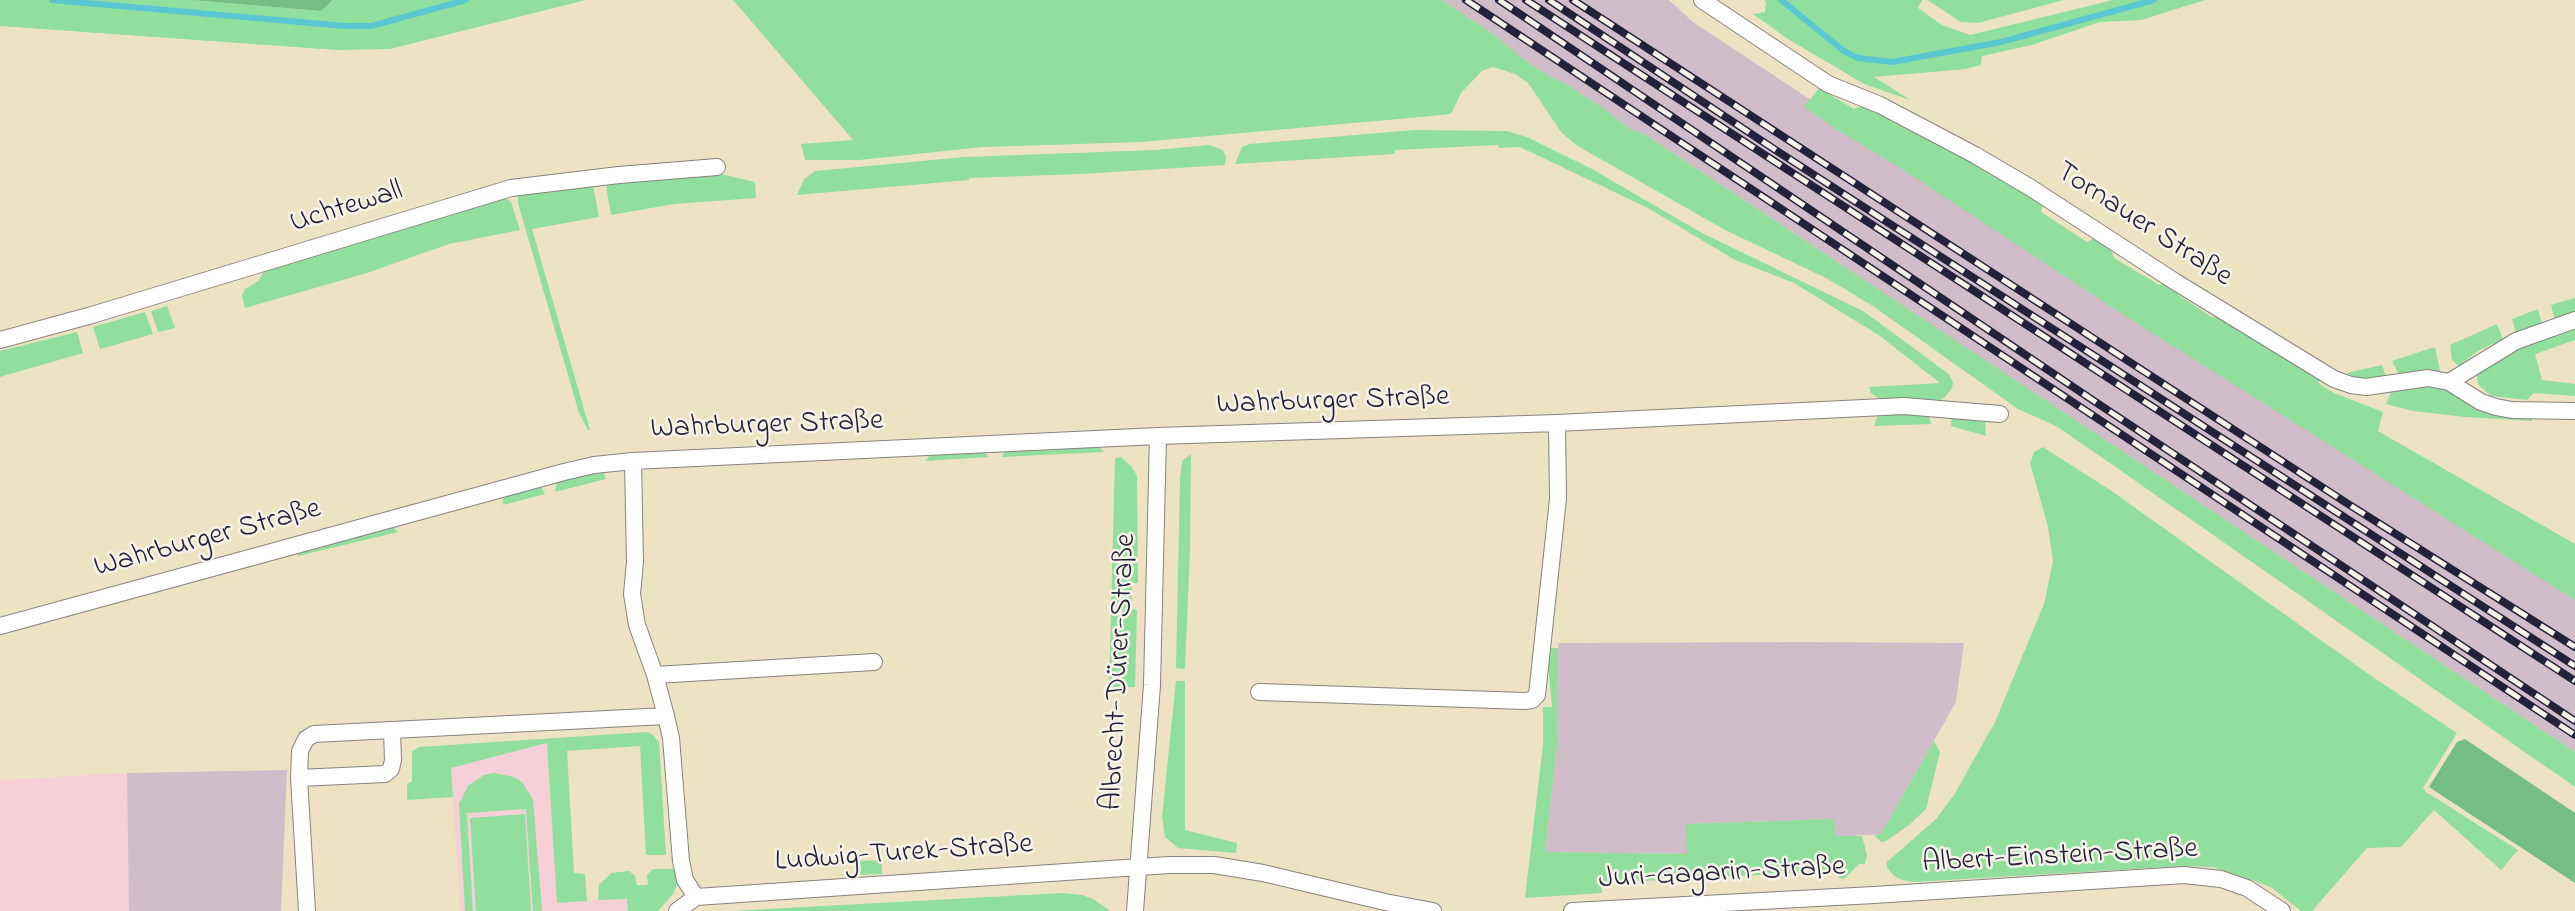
<!DOCTYPE html>
<html>
<head>
<meta charset="utf-8">
<style>
  body { margin:0 }
  canvas { display:block; background:#ede3c3 }
</style>
</head>
<body>
<canvas width="2575" height="911"></canvas>
<script>
const ctx = document.querySelector('canvas').getContext('2d');
ctx.lineJoin = 'round';
function fill(path, color) { ctx.fillStyle = color; ctx.fill(path, 'evenodd'); }
const poly = rows => new Path2D(rows.map(r => 'M' + r).join(''));
function strokePath(path, color, width, dash) { ctx.strokeStyle = color; ctx.lineWidth = width; ctx.lineCap = dash ? 'butt' : 'round'; ctx.setLineDash(dash || []); ctx.stroke(path); }
function write(font, color, halo, rows, align = 'center') {
  ctx.font = font + ' "Indie Flower",sans-serif'; ctx.lineWidth = 5; ctx.setLineDash([]); ctx.textBaseline = 'middle'; ctx.strokeStyle = halo; ctx.fillStyle = color; for (const [text, x, y, turn = 0] of rows) {
    ctx.save(); ctx.translate(x, y); ctx.rotate((+turn || 0) * Math.PI / 180); ctx.textAlign = isNaN(turn) ? turn : align; if (halo) ctx.strokeText(text, 0, 0); ctx.fillText(text, 0, 0); ctx.restore();
  }
}
const built = poly([
  [547,743,557,902,627,899,628,911,460,911,451,768],
  [127,773,129,911,0,911,0,780]
]);
const industrial = poly([
  [1442,0,1669,0,1693,22,2198,355,2575,591,2575,752,1643,133,1631,130,1606,110,1564,83,1550,77,1522,58,1493,34],
  [1558,643,1804,642,1964,643,1956,702,1881,834,1835,837,1833,819,1687,824,1687,854,1545,852,1557,745],
  [287,770,281,911,129,911,127,773]
]);
const green = poly([
  [0,0,191,0,321,11,333,0,586,0,390,49,337,50,0,26],
  [733,0,1442,0,1493,34,1522,58,1550,77,1564,83,1606,110,1631,130,1643,133,2575,752,2575,787,2058,427,2018,409,1873,306,1826,278,1725,230,1576,145,1561,132,1529,84,1515,74,1493,67,1482,71,1461,93,1451,114,1432,116,1141,142,983,147,859,160,805,160,801,144,853,140],
  [1764,0,1922,0,1918,8,1942,25,1970,35,2113,0,2205,0,2141,20,2100,22,2032,45,1982,56,1981,65,1966,69,1874,77,1910,100,1864,84,1788,39,1753,14,1765,12,1766,2],
  [1927,0,2064,0,1978,23,1961,22],
  [1819,88,1854,109,1868,104,1888,114,1892,122,1975,163,2043,205,2041,212,2087,242,2095,238,2110,247,2114,258,2159,285,2165,282,2177,288,2178,295,2212,317,2217,316,2320,380,2318,383,2334,393,2383,412,2378,431,2575,544,2575,600,2116,310,1905,171,1839,131,1804,107],
  [1414,130,1507,131,1527,137,1592,169,1702,233,1863,311,1949,374,1953,383,1952,388,1946,396,1940,400,1891,400,1878,398,1871,393,1869,387,1940,383,1880,336,1794,283,1735,260,1648,208,1520,147,1499,148,1498,145,1395,150,1394,154,1235,164,1242,147,1250,144],
  [1209,145,1223,150,1226,157,1225,165,1081,174,969,178,969,180,797,195,804,179,815,171,965,157,1155,150],
  [721,174,755,182,756,198,674,204,611,215,606,186,617,181],
  [593,186,599,217,532,229,590,430,588,430,579,413,518,203,518,195],
  [504,197,511,202,520,230,449,244,367,273,245,308,242,295,245,289,258,281,265,270],
  [2575,298,2575,313,2555,320,2551,305],
  [167,306,175,328,158,332,151,311],
  [2538,309,2542,324,2516,333,2512,319],
  [145,312,153,334,100,349,93,327],
  [2497,324,2503,339,2478,351,2459,366,2452,360,2450,345],
  [2575,329,2575,340,2535,354,2542,380,2575,384,2575,396,2534,393,2527,400,2491,396,2478,384,2477,372,2498,356],
  [77,332,83,353,0,377,0,351],
  [2435,347,2440,371,2398,373,2392,361],
  [2382,365,2386,377,2360,379,2346,373],
  [2412,387,2442,388,2483,411,2532,416,2532,421,2465,417,2413,411,2386,404,2391,392],
  [1891,412,1929,415,1931,424,1874,426,1878,415],
  [1952,415,1985,420,1986,436,1951,426],
  [1099,447,1104,452,1002,457,1005,451],
  [2043,447,2113,492,2367,673,2457,733,2423,788,2426,792,2518,850,2501,870,2434,810,2401,847,2367,848,2312,911,2301,911,2272,888,2255,881,2213,867,2184,866,1914,882,1902,880,1893,875,1887,867,1887,862,1936,819,1954,795,1995,722,2044,604,2053,561,2048,527,2030,463,2034,452],
  [984,452,989,457,925,461,931,454],
  [1191,454,1190,550,1185,669,1176,668,1180,479,1182,461],
  [1121,457,1131,466,1137,476,1138,583,1132,583,1132,609,1137,610,1135,687,1109,688,1115,458],
  [603,471,606,479,555,492,557,481],
  [540,486,545,494,503,505,503,496],
  [392,526,398,532,298,556,298,551],
  [1550,648,1558,648,1557,745,1545,852,1687,854,1686,824,1834,819,1835,836,1862,836,1867,855,1865,864,1859,864,1844,879,1839,878,1836,871,1601,883,1602,893,1525,898,1543,745,1543,707,1552,707,1548,662],
  [1176,681,1185,681,1185,830,1237,843,1236,853,1178,848,1165,837,1162,817],
  [647,732,652,734,659,742,666,855,646,855,640,746,567,751,574,873,585,874,587,901,557,903,547,743,451,768,453,797,407,800,407,784,412,782,412,751,419,747],
  [1934,741,1940,752,1926,809,1909,825,1886,841,1881,842,1874,835,1881,834],
  [494,773,514,777,522,782,533,799,542,911,533,911,526,809,467,813,473,911,465,911,459,804,468,786,484,775],
  [525,814,531,911,476,911,470,818],
  [882,860,882,874,860,875,859,861],
  [653,869,673,869,679,879,673,894,658,911,628,911,627,899,598,900,599,885,611,873,629,871,635,876,637,885,648,885,647,875],
  [1063,893,1082,895,1095,900,1110,911,731,911]
]);
const forest = poly([
  [191,0,333,0,321,11],
  [2465,739,2575,813,2575,883,2429,787,2457,742]
]);
const stream = poly([
  [52,0,345,26,371,26,466,0],
  [1781,0,1844,51,1858,58,1892,62,2001,42,2154,0]
]);
const street = poly([
  [1702,0,1828,84,1880,105,1975,155,2031,188,2174,281,2334,379,2351,385,2366,387,2428,378,2449,382,2481,402,2496,407,2512,410,2575,411],
  [0,340,92,315,511,188,619,175,717,167],
  [2449,382,2516,341,2575,320],
  [633,461,635,562,632,594,637,625,655,675,666,716,671,738,681,861,685,880,696,897],
  [0,626,564,472,594,465,633,461,1158,436,1557,423,1904,406,2000,414],
  [655,675,874,662],
  [1259,692,1525,701,1532,700,1537,695,1558,499,1557,423],
  [299,778,385,774,391,769,393,760,392,731],
  [307,911,299,778,300,751,306,739,314,734,666,716],
  [677,911,696,897,1169,865,1214,865,1263,873,1385,902,1433,911],
  [1135,911,1152,685,1158,436],
  [1572,911,1874,895,2184,875,2221,879,2247,888,2282,911]
]);
const rail = poly([
  [1466,0,2575,735],
  [1499,0,2094,401,2575,721],
  [1526,0,2575,681],
  [1549,0,1777,151,2575,666],
  [1573,0,2345,502,2575,647]
]);
const streetNames = [
  ["Uchtewall",347,209,-17],
  ["Tornauer Straße",2143,226,33],
  ["Wahrburger Straße",1333,403,-2],
  ["Wahrburger Straße",767,427,-2],
  ["Wahrburger Straße",208,540,-15],
  ["Albrecht-Dürer-Straße",1121,672,-87],
  ["Ludwig-Turek-Straße",904,855,-4],
  ["Albert-Einstein-Straße",2060,858,-3],
  ["Juri-Gagarin-Straße",1722,875,-3]
];
fill(built, '#f6cfd7');
fill(industrial, '#d1bdc9');
fill(green, '#90df9d');
fill(forest, '#74be84');
strokePath(stream, '#5ac7d3', 6);
strokePath(street, '#88827f', 18);
strokePath(street, '#fff', 16);
strokePath(rail, '#22223b', 8);
strokePath(rail, '#f7f3e8', 5, [16]);
write('30px', '#22223b', '#f7f3e8', streetNames);
</script>
</body>
</html>
